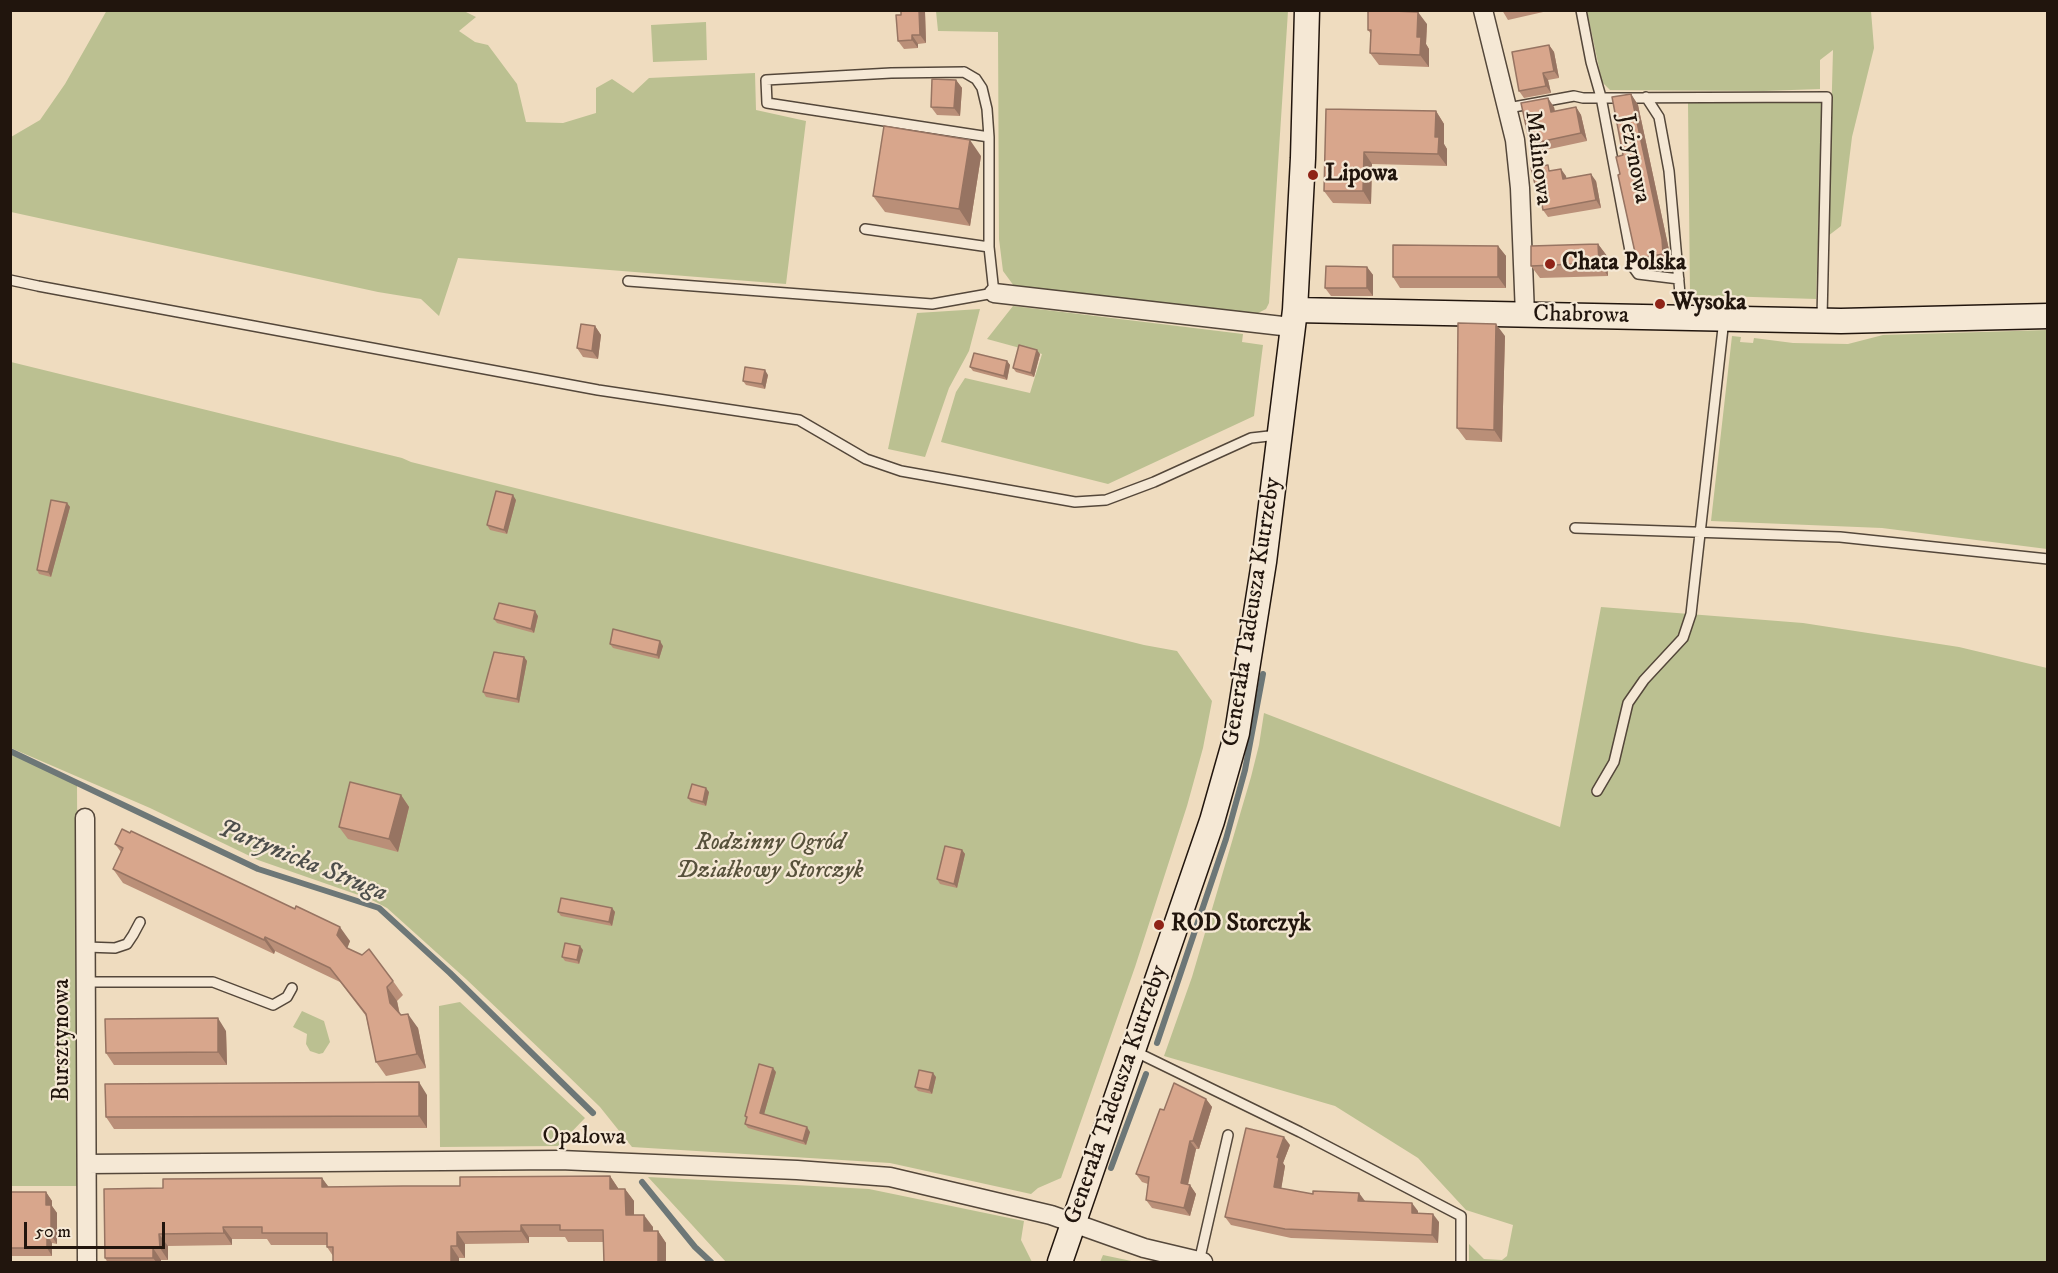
<!DOCTYPE html>
<html>
<head>
<meta charset="utf-8">
<style>
  body { margin:0 }
  #map { position:relative; width:2058px; height:1273px; overflow:hidden; background:#efdcbf; font-family:"IM FELL DW Pica",serif }
  canvas { display:block }
  .frame { position:absolute; inset:0; border:12px solid #21150d; pointer-events:none }
  .scale { position:absolute; left:24px; top:1222px; width:141px; height:27px; box-sizing:border-box; border:3px solid #21150d; border-top:0; padding-left:8px; font-size:18px; line-height:21px; white-space:nowrap; color:#21150d; -webkit-text-stroke:4px #f5e8d5; paint-order:stroke }
</style>
</head>
<body>
<div id="map">
<canvas width="2058" height="1273"></canvas>
<div class="frame"></div>
<div class="scale">50 m</div>
</div>
<script>
const ctx = document.querySelector('canvas').getContext('2d');
ctx.lineJoin = 'round';
function fill(path, color) { ctx.fillStyle = color; ctx.fill(path, 'evenodd'); }
const poly = rows => new Path2D(rows.map(r => 'M' + r).join(''));
function strokePath(path, color, width, dash) { ctx.strokeStyle = color; ctx.lineWidth = width; ctx.lineCap = dash ? 'butt' : 'round'; ctx.setLineDash(dash || []); ctx.stroke(path); }
function write(font, color, halo, rows, align = 'center') {
  ctx.font = font + ' "IM FELL DW Pica",serif'; ctx.lineWidth = 4.5; ctx.setLineDash([]); ctx.textBaseline = 'middle'; ctx.strokeStyle = halo; ctx.fillStyle = color; for (const [text, x, y, turn = 0] of rows) {
    ctx.save(); ctx.translate(x, y); ctx.rotate((+turn || 0) * Math.PI / 180); ctx.textAlign = isNaN(turn) ? turn : align; if (halo) ctx.strokeText(text, 0, 0); ctx.fillText(text, 0, 0); ctx.restore();
  }
}
const green = poly([
  [107,10,464,11,476,17,459,31,475,42,488,45,517,84,526,122,563,123,596,113,596,88,612,79,633,93,649,78,755,73,756,110,806,121,786,284,458,258,439,316,421,299,378,292,11,212,11,137,40,120,65,84],
  [936,11,1288,11,1269,303,1266,309,1258,313,1212,309,1014,286,1003,271,999,239,998,32,938,31],
  [1587,11,1871,11,1874,48,1852,137,1841,226,1828,236,1833,50,1820,60,1820,89,1764,91,1610,90,1602,82],
  [706,22,707,60,653,62,651,25],
  [1688,103,1823,103,1816,299,1690,295],
  [1013,306,1243,334,1242,342,1263,345,1254,416,1108,484,941,442,956,392,965,378,1030,393,1042,354,987,339],
  [980,309,969,351,949,388,925,457,888,449,917,313],
  [2047,330,2047,549,1882,528,1711,521,1732,336,1741,337,1740,342,1753,343,1754,338,1793,343,1848,344,1883,335],
  [11,362,402,458,411,462,1144,645,1177,651,1212,701,1203,748,1187,806,1135,967,1061,1178,1038,1188,1031,1194,890,1163,632,1147,600,1107,564,1072,466,979,387,908,370,899,258,860,150,808,11,748],
  [1601,607,1803,623,1959,647,2047,668,2047,1262,1469,1262,1469,1244,1484,1259,1502,1260,1507,1256,1513,1225,1466,1210,1418,1158,1335,1106,1164,1056,1192,977,1251,777,1259,745,1264,713,1560,827],
  [11,754,77,785,79,1186,11,1186],
  [460,1002,585,1118,558,1146,440,1147,439,1006],
  [302,1011,324,1021,330,1042,323,1053,319,1054,310,1051,306,1044,307,1034,293,1027],
  [648,1177,869,1189,1024,1221,1021,1240,1032,1262,726,1262],
  [1103,1255,1136,1262,1100,1262]
]);
const stream = poly([
  [10,751,258,869,379,908,450,973,593,1113],
  [1157,1043,1226,839,1245,770,1263,674],
  [1111,1168,1146,1074],
  [642,1182,695,1247,711,1262]
]);
const lane = poly([
  [1581,10,1591,62,1601,97,1633,267,1638,274,1679,279],
  [964,72,976,79,982,88,987,109,989,137,767,103,766,80,891,73,964,72],
  [1646,97,1659,117,1669,171,1682,316],
  [1508,108,1574,96,1583,98,1827,97,1822,318],
  [865,229,989,247],
  [10,280,38,286,598,390,799,420,866,459,901,471,1075,502,1106,500,1154,482,1251,438,1278,435],
  [628,281,932,304,994,293,989,247,989,137],
  [1575,528,1840,537,2048,559],
  [1597,791,1614,762,1628,703,1644,680,1683,638,1691,614,1724,319],
  [86,947,115,948,127,944,133,935,140,922],
  [87,982,213,982,273,1005,287,997,292,988],
  [1134,1051,1300,1132,1461,1216,1461,1262],
  [1199,1262,1228,1135]
]);
const street = poly([
  [1483,10,1515,140,1520,188,1525,315],
  [994,293,1291,327],
  [85,818,87,1262],
  [87,1164,560,1160,797,1170,890,1177,1051,1215,1144,1248,1203,1262]
]);
const secondary = poly([
  [1295,310,1841,321,2048,316],
  [1060,1262,1212,821,1237,733,1264,562,1295,310,1303,158,1307,10]
]);
const wall = poly([
  [901,10,924,10,925,12,926,43,918,44,918,48,904,49,898,41,901,15],
  [1502,10,1552,10,1508,20],
  [1427,24,1426,44,1429,49,1429,67,1379,65,1370,53,1371,34,1368,30],
  [1549,45,1554,52,1559,78,1548,80,1551,93,1524,98,1519,91],
  [956,80,962,88,960,116,937,115,931,107],
  [1631,94,1638,105,1669,250,1671,265,1648,268,1643,268,1636,257,1623,155],
  [1554,107,1555,111,1576,107,1581,115,1587,141,1536,152,1530,144],
  [1326,109,1436,111,1444,124,1444,144,1447,149,1447,166,1372,164,1371,204,1333,203,1324,191],
  [981,156,970,226,885,212,873,196],
  [1552,171,1566,176,1566,178,1596,181,1601,208,1548,217,1543,210,1540,191,1535,184],
  [1598,244,1607,256,1608,276,1540,278,1531,266],
  [1498,246,1506,256,1506,288,1400,288,1393,277],
  [1367,267,1373,275,1373,296,1331,296,1325,288],
  [595,326,601,335,598,359,583,357,577,348],
  [1505,336,1502,442,1466,440,1457,428],
  [1040,354,1034,377,1016,372,1013,368],
  [1007,361,1010,365,1007,380,973,371,970,367],
  [768,375,765,389,746,385,743,381],
  [516,500,507,534,490,530,487,525],
  [67,503,70,507,51,577,39,574,37,570],
  [538,616,534,633,497,623,494,619],
  [610,644,663,646,659,659,613,648],
  [524,657,527,661,519,703,486,697,483,692],
  [709,792,706,806,691,802,688,798],
  [401,795,409,807,398,852,348,839,339,827],
  [115,844,350,941,347,948,393,981,403,995,397,1001,400,1014,418,1028,426,1068,386,1076,376,1062,366,1016,340,982,275,951,274,954,123,883,113,869,121,852],
  [962,850,965,854,957,888,940,884,937,879],
  [612,908,615,912,612,926,561,916,558,912],
  [583,950,579,964,565,961,562,957],
  [226,1031,227,1065,114,1065,106,1053],
  [776,1072,764,1114,810,1132,806,1145,748,1128,745,1124,746,1118,745,1116],
  [936,1077,932,1094,918,1091,915,1087],
  [427,1095,427,1128,114,1129,106,1117],
  [1206,1099,1212,1107,1199,1149,1196,1149,1188,1185,1190,1185,1196,1194,1190,1216,1152,1208,1146,1200,1148,1184,1142,1182,1136,1174,1164,1110],
  [1290,1145,1283,1163,1285,1166,1281,1189,1313,1194,1359,1193,1364,1201,1418,1211,1418,1213,1439,1222,1438,1243,1291,1238,1231,1225,1225,1217],
  [610,1176,618,1188,618,1189,625,1189,634,1201,634,1215,653,1227,653,1231,658,1231,666,1243,666,1263,604,1263,604,1242,568,1242,565,1237,529,1237,529,1243,465,1244,465,1258,333,1256,327,1247,327,1245,271,1245,267,1239,232,1239,232,1245,168,1246,168,1260,161,1260,161,1263,108,1263,105,1258,163,1188,322,1178,328,1187,460,1186],
  [10,1192,46,1192,52,1201,52,1206,57,1213,57,1244,52,1243,52,1256,10,1256]
]);
const shadedWall = poly([
  [919,10,924,10,925,12,926,43,920,35],
  [1418,12,1427,24,1426,44,1429,49,1429,67,1420,55,1417,37],
  [912,35,918,44,918,48,912,40],
  [1549,45,1554,52,1559,78,1554,71],
  [1543,73,1548,80,1551,93,1546,86],
  [956,80,962,88,960,116,954,108],
  [1631,94,1638,105,1669,250,1671,265,1663,254],
  [1548,98,1554,107,1556,121,1551,112],
  [1576,107,1581,115,1587,141,1581,133],
  [1436,111,1444,124,1444,144,1447,149,1447,166,1438,154,1435,137],
  [970,140,981,156,970,226,959,209],
  [1364,152,1372,164,1371,204,1363,191],
  [1561,169,1566,176,1568,186,1563,179],
  [1591,174,1596,181,1601,208,1596,200],
  [1598,244,1607,256,1608,276,1599,263],
  [1498,246,1506,256,1506,288,1498,277],
  [1367,267,1373,275,1373,296,1367,288],
  [1496,324,1505,336,1502,442,1494,430],
  [595,326,601,335,598,359,592,351],
  [1037,350,1040,354,1034,377,1031,373],
  [1007,361,1010,365,1007,380,1004,376],
  [765,370,768,375,765,389,762,384],
  [513,495,516,500,507,534,504,530],
  [67,503,70,507,51,577,48,572],
  [535,611,538,616,534,633,531,629],
  [660,641,663,646,659,659,657,655],
  [524,657,527,661,519,703,517,699],
  [706,788,709,792,706,806,703,802],
  [401,795,409,807,398,852,389,839],
  [962,850,965,854,957,888,954,884],
  [612,908,615,912,612,926,609,922],
  [340,927,350,941,347,949,337,935],
  [265,937,275,951,274,954,264,940],
  [580,946,583,950,579,964,577,960],
  [387,987,397,1001,400,1017,390,1003],
  [408,1014,418,1028,426,1068,417,1054],
  [218,1018,226,1031,227,1065,218,1052],
  [773,1068,776,1072,763,1118,760,1113],
  [933,1073,936,1077,932,1094,929,1090],
  [419,1082,427,1095,427,1128,419,1116],
  [1206,1099,1212,1107,1199,1149,1193,1141],
  [807,1127,810,1132,806,1145,803,1141],
  [1284,1137,1290,1145,1283,1163,1285,1166,1280,1196,1274,1187,1277,1157],
  [1190,1141,1196,1149,1186,1192,1181,1183],
  [610,1176,618,1188,618,1201,610,1189],
  [322,1178,331,1190,322,1187],
  [1190,1185,1196,1194,1190,1216,1184,1208],
  [625,1189,634,1201,634,1227,626,1215],
  [46,1192,52,1201,52,1206,57,1213,57,1244,51,1235,46,1205],
  [1359,1193,1365,1201,1358,1201],
  [1412,1203,1418,1211,1418,1221,1412,1213],
  [1433,1214,1439,1222,1438,1243,1432,1235],
  [644,1215,653,1227,653,1243,644,1231],
  [521,1225,529,1237,529,1243,521,1231],
  [223,1227,232,1239,232,1245,224,1233],
  [658,1231,666,1243,666,1263,658,1263],
  [457,1232,465,1244,465,1258,457,1246],
  [159,1234,168,1246,168,1260,160,1248],
  [47,1235,52,1243,52,1256,47,1248],
  [451,1246,459,1258,459,1263,451,1263],
  [153,1248,161,1260,161,1263,157,1263,153,1258]
]);
const building = poly([
  [901,10,919,10,920,35,912,35,912,40,898,41,896,15,901,15,901,10],
  [1368,10,1418,12,1417,37,1421,37,1420,55,1370,53,1371,30,1368,30,1368,10],
  [1549,45,1554,71,1543,73,1546,86,1519,91,1512,52,1549,45],
  [932,79,956,80,954,108,931,107,932,79],
  [1631,94,1662,239,1663,254,1640,258,1636,257,1618,175,1620,174,1616,157,1623,155,1612,97,1631,94],
  [1548,98,1551,112,1576,107,1581,133,1530,144,1521,103,1548,98],
  [1326,109,1436,111,1435,137,1439,137,1438,154,1364,152,1363,191,1324,191,1326,109],
  [884,126,970,140,959,209,873,196,884,126],
  [1548,165,1549,171,1561,169,1563,179,1591,174,1596,200,1543,210,1538,184,1535,184,1531,168,1548,165],
  [1598,244,1599,263,1531,266,1531,246,1598,244],
  [1393,245,1498,246,1498,277,1393,277,1393,245],
  [1326,266,1367,267,1367,288,1325,288,1326,266],
  [1458,323,1496,324,1494,430,1457,428,1458,323],
  [581,324,595,326,592,351,577,348,581,324],
  [1019,345,1037,350,1031,373,1013,368,1019,345],
  [974,353,1007,361,1004,376,970,367,974,353],
  [745,367,765,370,762,384,743,381,745,367],
  [496,491,513,495,504,530,487,525,496,491],
  [51,500,67,503,48,572,37,570,51,500],
  [499,603,535,611,531,629,494,619,499,603],
  [613,629,660,641,657,655,610,644,613,629],
  [494,652,524,657,517,699,483,692,494,652],
  [350,782,401,795,389,839,339,827,350,782],
  [692,784,706,788,703,802,688,798,692,784],
  [122,829,130,833,131,831,295,909,296,906,340,927,337,935,347,948,362,955,369,949,393,981,387,987,390,1003,401,1015,408,1014,417,1054,376,1062,366,1014,330,968,265,937,264,940,113,869,123,848,115,844,122,829],
  [945,846,962,850,954,884,937,879,945,846],
  [561,898,612,908,609,922,558,912,561,898],
  [565,943,580,946,577,960,562,957,565,943],
  [218,1018,218,1052,106,1053,105,1019,218,1018],
  [759,1064,773,1068,760,1113,807,1127,803,1141,745,1124,747,1117,745,1116,759,1064],
  [919,1070,933,1073,929,1090,915,1087,919,1070],
  [419,1082,419,1116,106,1117,105,1084,419,1082],
  [1174,1083,1206,1099,1193,1141,1190,1141,1181,1183,1190,1185,1184,1208,1146,1200,1149,1177,1136,1174,1160,1109,1164,1110,1174,1083],
  [1246,1128,1284,1137,1277,1157,1279,1158,1274,1187,1313,1194,1313,1191,1359,1193,1358,1201,1412,1203,1412,1213,1433,1214,1432,1235,1285,1229,1225,1217,1246,1128],
  [610,1176,610,1189,625,1189,626,1215,644,1215,644,1231,658,1231,658,1263,604,1263,603,1230,560,1230,560,1225,521,1225,521,1231,457,1232,457,1246,451,1246,451,1263,333,1263,333,1247,327,1247,327,1233,262,1233,262,1227,223,1227,224,1233,159,1234,160,1248,153,1248,153,1258,105,1258,104,1189,163,1188,163,1179,322,1178,322,1187,403,1186,460,1186,460,1177,610,1176],
  [10,1192,46,1192,46,1205,51,1205,51,1235,47,1235,47,1248,10,1248,10,1192]
]);
const markers = [
  [1313,175,6,"#8f2418"],
  [1550,264,6,"#8f2418"],
  [1660,304,6,"#8f2418"],
  [1159,925,6,"#8f2418"]
];
const streetNames = [
  ["Malinowa",1537,158,83],
  ["Jeżynowa",1633,159,79],
  ["Chabrowa",1581,316,1],
  ["Generała Tadeusza Kutrzeby",1253,612,-81],
  ["Bursztynowa",63,1040,-90],
  ["Generała Tadeusza Kutrzeby",1117,1095,-71],
  ["Opalowa",584,1138,1]
];
const poiNames = [
  ["Lipowa",1325,175],
  ["Chata Polska",1562,264],
  ["Wysoka",1672,304],
  ["ROD Storczyk",1171,925]
];
const parkNames = [
  ["Rodzinny Ogród",770,844],
  ["Działkowy Storczyk",770,872]
];
const waterNames = [
  ["Partynicka Struga",302,862,22]
];
fill(green, '#bbc091');
strokePath(stream, '#6d7777', 6);
strokePath(lane, '#54473a', 12);
strokePath(street, '#54473a', 21);
strokePath(secondary, '#21150d', 27);
strokePath(lane, '#f5e8d5', 9);
strokePath(street, '#f5e8d5', 18);
strokePath(secondary, '#f5e8d5', 24);
fill(wall, '#ba8f78');
fill(shadedWall, '#977462');
fill(building, '#d8a68c');
strokePath(building, '#977462', 1.5);
for (const [x, y, r, color] of markers) { const dot = new Path2D(); dot.arc(x, y, r, 0, 2 * Math.PI); ctx.fillStyle = color; ctx.fill(dot); strokePath(dot, '#f5e8d5', 2); }
write('24px', '#21150d', '#f5e8d5', streetNames);
write('bold 24px', '#21150d', '#f5e8d5', poiNames, 'left');
write('italic 24px', '#57513b', '#f5e8d5', parkNames);
write('italic 26px', '#4d4e4b', '#f5e8d5', waterNames);
</script>
</body>
</html>
